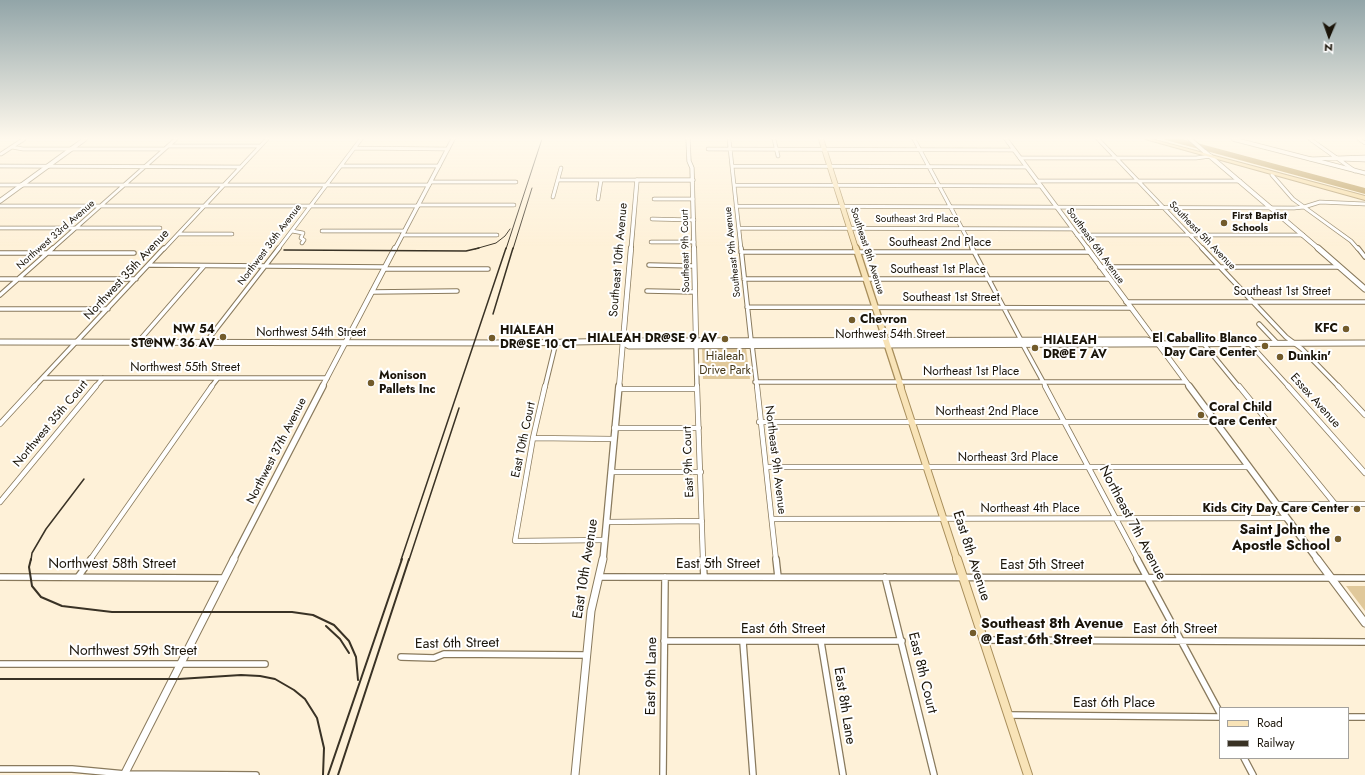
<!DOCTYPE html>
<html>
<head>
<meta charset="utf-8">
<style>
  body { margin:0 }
  #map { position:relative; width:1365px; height:775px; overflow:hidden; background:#fef1d8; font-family:Jost,sans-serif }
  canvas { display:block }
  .legend { position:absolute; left:1219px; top:707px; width:130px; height:52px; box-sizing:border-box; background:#fff; border:1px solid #a3a19d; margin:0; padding:5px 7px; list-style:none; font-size:12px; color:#1a1409 }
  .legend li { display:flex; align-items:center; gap:8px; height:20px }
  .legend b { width:20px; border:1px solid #a3a19d }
  .north { position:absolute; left:1309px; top:16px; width:40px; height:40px; -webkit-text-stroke:3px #fff; paint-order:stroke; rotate:182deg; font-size:11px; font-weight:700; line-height:16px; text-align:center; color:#1a1409 }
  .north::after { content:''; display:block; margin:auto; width:14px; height:18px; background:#1a1409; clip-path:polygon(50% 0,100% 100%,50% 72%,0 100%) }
</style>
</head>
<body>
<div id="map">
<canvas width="1365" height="775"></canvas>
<ul class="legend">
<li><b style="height:5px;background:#f8e3b7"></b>Road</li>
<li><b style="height:5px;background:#393225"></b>Railway</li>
</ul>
<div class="north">N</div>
</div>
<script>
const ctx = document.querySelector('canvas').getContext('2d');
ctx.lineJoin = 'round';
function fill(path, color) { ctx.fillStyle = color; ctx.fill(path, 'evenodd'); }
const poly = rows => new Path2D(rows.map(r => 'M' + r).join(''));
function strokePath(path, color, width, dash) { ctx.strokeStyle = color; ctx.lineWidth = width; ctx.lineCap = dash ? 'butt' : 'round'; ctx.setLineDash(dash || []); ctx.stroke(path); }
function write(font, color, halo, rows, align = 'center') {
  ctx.font = font + ' Jost,sans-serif'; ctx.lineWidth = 4; ctx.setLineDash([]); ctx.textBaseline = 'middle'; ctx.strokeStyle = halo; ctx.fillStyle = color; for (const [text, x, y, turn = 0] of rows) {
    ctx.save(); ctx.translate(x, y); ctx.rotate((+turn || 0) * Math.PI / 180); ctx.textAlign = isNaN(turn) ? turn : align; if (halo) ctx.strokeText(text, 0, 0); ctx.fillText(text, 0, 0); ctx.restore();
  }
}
const green = poly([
  [702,348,746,348,750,379,703,379],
  [1346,586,1365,586,1365,611]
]);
const water = poly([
  [1162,139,1182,139,1365,188,1365,194]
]);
const minorFar3 = poly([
  [729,139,741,249],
  [774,139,778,156],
  [914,139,973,249],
  [1098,139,1203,249],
  [1310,139,1355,171],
  [1359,139,1365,143],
  [168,146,260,146],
  [12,147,23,149,164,149],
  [354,148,448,149],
  [708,149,1014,150],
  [1,154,24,139],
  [1020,158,1196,158,1211,156],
  [1310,159,1365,157],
  [1340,159,1365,160],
  [0,166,241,167],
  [341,166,439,166],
  [732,166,1026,167],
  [1272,175,1293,199,1351,241,1358,249],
  [558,180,637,180],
  [1037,181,1240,181],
  [431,182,516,182],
  [0,185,429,185],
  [734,185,1041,186],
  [553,197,561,168],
  [598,199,601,180],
  [654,199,693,199],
  [418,205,514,205],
  [0,206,418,206],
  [736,206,1294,208,1304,207,1320,202,1365,204],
  [652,219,694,220],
  [0,228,160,228],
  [739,228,1072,229],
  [292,231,303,233,301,238,304,240,302,243],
  [322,231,405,231],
  [178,234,232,234],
  [402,235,497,235],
  [1077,235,1303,235],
  [651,242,694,242],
  [52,249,176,139],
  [164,249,267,139],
  [278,249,361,139]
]);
const minorFar2 = poly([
  [741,248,751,340],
  [972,248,1021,340],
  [1202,248,1286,337,1302,349,1339,387],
  [1358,248,1365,257],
  [741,252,1090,252],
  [0,253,134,253],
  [149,265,385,267],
  [649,265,694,266],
  [1100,267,1340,267],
  [384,269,488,269],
  [0,279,136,279],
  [744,279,1109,279],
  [647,291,695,292],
  [372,292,457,291],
  [0,295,53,248],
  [1126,302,1365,302],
  [747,307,1130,308],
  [0,309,108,309],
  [1259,324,1277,343],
  [138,342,204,266],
  [206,342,279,248],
  [1203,343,1239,387],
  [1249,343,1289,387],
  [752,345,757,387],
  [1023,345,1046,387],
  [696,346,697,387],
  [44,378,327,378],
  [755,382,1186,382],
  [34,387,164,248],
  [95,387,103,378],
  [211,387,218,378],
  [545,387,556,342]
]);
const minorFar1 = poly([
  [545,386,533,438,515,541,605,540],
  [697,386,703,560],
  [757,386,776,560],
  [1045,386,1138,560],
  [1239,386,1335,504],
  [1288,386,1365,473],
  [1338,386,1365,415],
  [618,389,697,389],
  [759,422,1215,422],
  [0,424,35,386],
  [614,428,699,428],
  [533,438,614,439],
  [766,467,1249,467],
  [611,472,701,472],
  [0,502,96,386],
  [1277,504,1365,504],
  [772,519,1287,518],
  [607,522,702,521],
  [90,560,212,386]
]);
const minor = poly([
  [703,559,704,577],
  [776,559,778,577],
  [1137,559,1220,713],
  [0,577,224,578],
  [78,577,91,559],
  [599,577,1365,578],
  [885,577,934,775],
  [984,640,1365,642],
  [664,641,902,641],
  [743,642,753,775],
  [821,642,843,775],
  [401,657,434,658,444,654,586,655],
  [0,664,265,664],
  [1008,715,1220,717],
  [1348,717,1365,717],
  [1244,758,1253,775],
  [0,769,72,769,125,774,256,775],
  [663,775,665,577]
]);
const tertiaryFar3 = poly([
  [688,139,689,161,692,168,694,249],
  [1006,139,1088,249],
  [1190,139,1205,152],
  [1233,139,1365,173],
  [395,249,453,139],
  [631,249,637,180,693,180]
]);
const tertiaryFar2 = poly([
  [694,248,696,341],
  [1087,248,1190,387],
  [322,387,395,248],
  [619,387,631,248]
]);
const tertiaryFar1 = poly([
  [1189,386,1318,560],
  [233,560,323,386],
  [603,560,619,386]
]);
const tertiary = poly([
  [1317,559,1365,623],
  [124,775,234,559],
  [575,775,591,611,603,559]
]);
const secondaryFar1 = poly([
  [1205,152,1319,249],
  [0,201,85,139]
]);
const secondary = poly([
  [1318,248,1365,289],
  [0,342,521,343,628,341,1147,340,1158,344],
  [622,342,629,346,1365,343]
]);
const primaryFar3 = poly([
  [821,139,856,249]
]);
const primaryFar2 = poly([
  [856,248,901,387]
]);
const primaryFar1 = poly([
  [900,386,957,560]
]);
const primary = poly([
  [957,559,1028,775]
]);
const trunk = poly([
  [1145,139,1151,139,1365,196,1365,200,1145,139]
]);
const railFar2 = poly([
  [475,249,496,243,505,236,510,229],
  [506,249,542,139],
  [513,249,532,188]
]);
const railFar1 = poly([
  [284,250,466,251,479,248],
  [493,314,513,248],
  [31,560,32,553,46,529,84,479],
  [401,560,506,248],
  [409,560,459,408]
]);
const rail = poly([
  [31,559,29,567,32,586,41,597,62,606,112,612,292,612,313,615,334,625,349,641,356,657,358,680],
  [326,626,340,639,349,653],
  [0,679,179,679,241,675,260,676,275,679,294,690,305,699,317,718,324,748,323,775],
  [328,775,402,559],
  [338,775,409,559]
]);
const markers = [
  [1224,223,4,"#725b2b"],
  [852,320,4,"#725b2b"],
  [1346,329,4,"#725b2b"],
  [223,337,4,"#725b2b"],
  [492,338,4,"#725b2b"],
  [725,339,4,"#725b2b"],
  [1265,346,4,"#725b2b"],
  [1035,348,4,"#725b2b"],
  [1280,357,4,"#725b2b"],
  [371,383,4,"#725b2b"],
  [1201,415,4,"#725b2b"],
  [1357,509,4,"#725b2b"],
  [1338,539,4,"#725b2b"],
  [973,633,4,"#725b2b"]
];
const farPoinames = [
  ["First Baptist",1232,217],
  ["Schools",1232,229]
];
const farStreetnames = [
  ["Southeast 3rd Place",917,220],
  ["Northwest 33rd Avenue",56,235,-41],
  ["Southeast 5th Avenue",1202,236,46],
  ["Northwest 36th Avenue",270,245,-53],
  ["Southeast 6th Avenue",1095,246,54],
  ["Southeast 9th Court",686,251,-91],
  ["Southeast 8th Avenue",867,251,72],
  ["Southeast 9th Avenue",733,252,-96]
];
const streetNames = [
  ["Southeast 2nd Place",940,243],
  ["Southeast 10th Avenue",619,260,-85],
  ["Southeast 1st Place",938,270],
  ["Northwest 35th Avenue",127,275,-47],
  ["Southeast 1st Street",1282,292],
  ["Southeast 1st Street",951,298],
  ["Northwest 54th Street",311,333],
  ["Northwest 54th Street",890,335],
  ["Northwest 55th Street",185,368],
  ["Northeast 1st Place",971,372],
  ["Essex Avenue",1315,401,48],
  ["Northeast 2nd Place",987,412],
  ["Northwest 35th Court",51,424,-50],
  ["East 10th Court",524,440,-78],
  ["Northwest 37th Avenue",277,451,-63],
  ["Northeast 3rd Place",1008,458],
  ["Northeast 9th Avenue",775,460,83],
  ["East 9th Court",689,462,-92],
  ["Northeast 4th Place",1030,509]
];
const poiNames = [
  ["Chevron",860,320],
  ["KFC",1338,329,"right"],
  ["NW 54",215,330,"right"],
  ["ST@NW 36 AV",215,344,"right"],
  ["HIALEAH",500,331],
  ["DR@SE 10 CT",500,345],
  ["HIALEAH DR@SE 9 AV",717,339,"right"],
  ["El Caballito Blanco",1257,339,"right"],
  ["Day Care Center",1257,353,"right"],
  ["HIALEAH",1043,341],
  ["DR@E 7 AV",1043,355],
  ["Dunkin'",1288,357],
  ["Monison",379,376],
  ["Pallets Inc",379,390],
  ["Coral Child",1209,408],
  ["Care Center",1209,422],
  ["Kids City Day Care Center",1349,509,"right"]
];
const parkNames = [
  ["Hialeah",725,357],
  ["Drive Park",725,371]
];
const nearStreetnames = [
  ["Northeast 7th Avenue",1132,523,62],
  ["East 8th Avenue",971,556,72],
  ["Northwest 58th Street",112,565],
  ["East 5th Street",718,565],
  ["East 5th Street",1042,566],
  ["East 10th Avenue",586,569,-81],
  ["East 6th Street",783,630],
  ["East 6th Street",1175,630],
  ["East 6th Street",457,644,-1],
  ["Northwest 59th Street",133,652],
  ["East 8th Court",922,673,76],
  ["East 9th Lane",652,676,-89],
  ["East 6th Place",1114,704],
  ["East 8th Lane",844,706,81]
];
const nearPoinames = [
  ["Saint John the",1330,531],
  ["Apostle School",1330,547],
  ["Southeast 8th Avenue",981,625,"left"],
  ["@ East 6th Street",981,641,"left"]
];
fill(green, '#e0c89a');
fill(water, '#b18f47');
strokePath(minorFar3, '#897a5d', 4.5);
strokePath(minorFar2, '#897a5d', 5.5);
strokePath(minorFar1, '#897a5d', 6);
strokePath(minor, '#897a5d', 8);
strokePath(tertiaryFar3, '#897a5d', 5);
strokePath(tertiaryFar2, '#897a5d', 6);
strokePath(tertiaryFar1, '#897a5d', 8);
strokePath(tertiary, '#897a5d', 9);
strokePath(secondaryFar1, '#897a5d', 5.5);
strokePath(secondary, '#897a5d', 7);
strokePath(primaryFar3, '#a88e5b', 6);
strokePath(primaryFar2, '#a88e5b', 8);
strokePath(primaryFar1, '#a88e5b', 8);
strokePath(primary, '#a88e5b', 10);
strokePath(trunk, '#a88e5b', 2);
strokePath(minorFar3, '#fff', 3);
strokePath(minorFar2, '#fff', 3.5);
strokePath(minorFar1, '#fff', 4.5);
strokePath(minor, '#fff', 5.5);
strokePath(tertiaryFar3, '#fff', 3.5);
strokePath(tertiaryFar2, '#fff', 4.5);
strokePath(tertiaryFar1, '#fff', 5.5);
strokePath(tertiary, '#fff', 7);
strokePath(secondaryFar1, '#fff', 4);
strokePath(secondary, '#fff', 5);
strokePath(primaryFar3, '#f8e3b7', 4.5);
strokePath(primaryFar2, '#f8e3b7', 5.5);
strokePath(primaryFar1, '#f8e3b7', 6);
strokePath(primary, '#f8e3b7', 8);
fill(trunk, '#f6da9f');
strokePath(railFar2, '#393225', 1);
strokePath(railFar1, '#393225', 1.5);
strokePath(rail, '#393225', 2);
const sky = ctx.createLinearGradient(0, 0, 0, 247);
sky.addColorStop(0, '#92a5a8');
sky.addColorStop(0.56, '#fff9ed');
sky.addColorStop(1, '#fff9ed00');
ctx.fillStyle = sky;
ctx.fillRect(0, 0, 1365, 247);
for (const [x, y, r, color] of markers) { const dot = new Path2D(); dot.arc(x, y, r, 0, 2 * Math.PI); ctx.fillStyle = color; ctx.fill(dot); strokePath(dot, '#fff', 1.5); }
write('bold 10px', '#1a1409', '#fff', farPoinames, 'left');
write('10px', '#1a1409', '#fff', farStreetnames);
write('12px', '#1a1409', '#fff', streetNames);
write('bold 12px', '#1a1409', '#fff', poiNames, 'left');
write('12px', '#443515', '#fff', parkNames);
write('14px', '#1a1409', '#fff', nearStreetnames);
write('bold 14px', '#1a1409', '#fff', nearPoinames, 'right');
</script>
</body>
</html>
